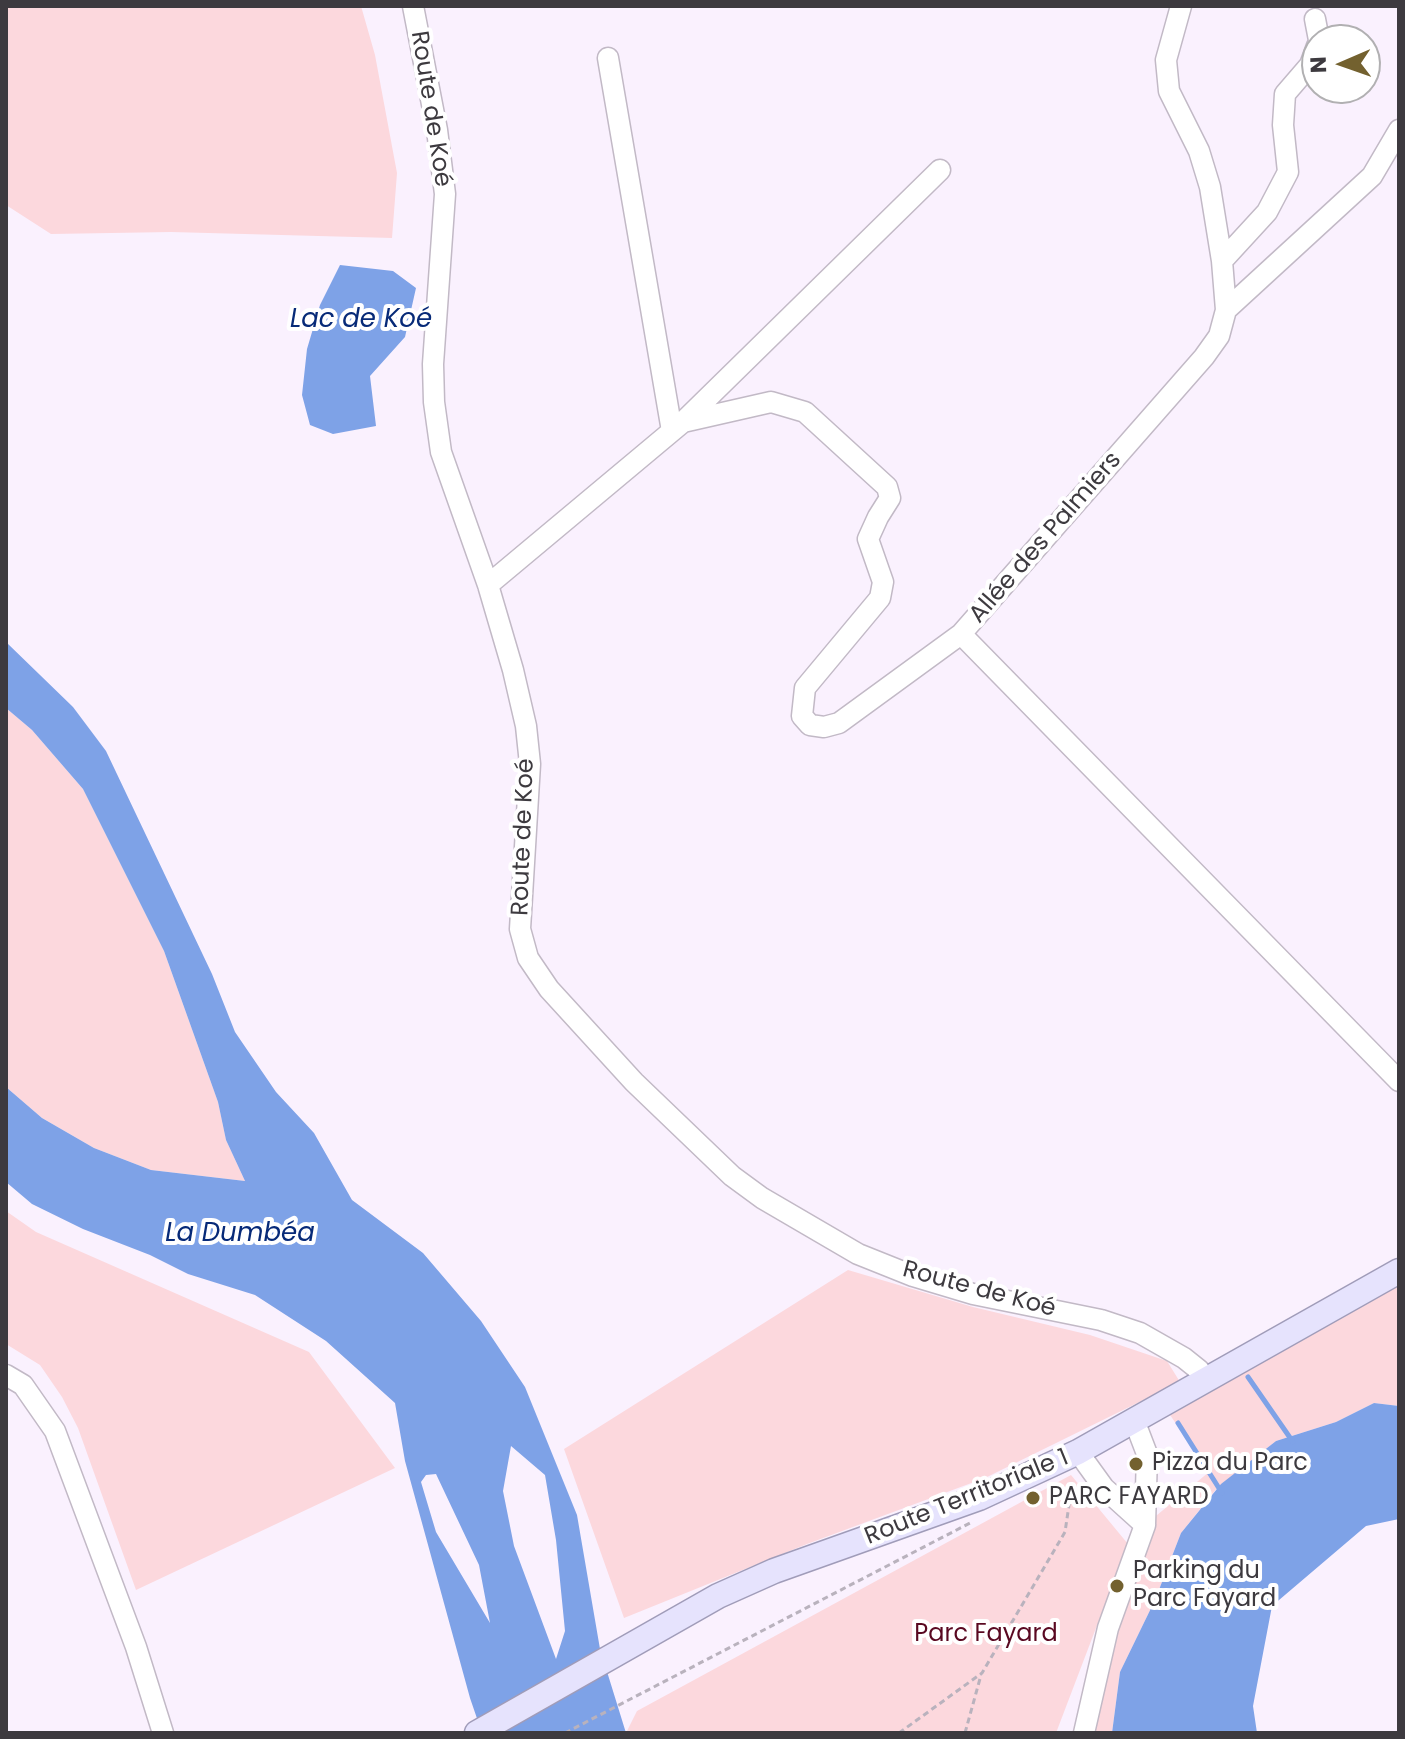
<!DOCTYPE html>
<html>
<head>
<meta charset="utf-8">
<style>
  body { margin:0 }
  #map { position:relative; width:1405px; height:1739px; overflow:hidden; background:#faf1fe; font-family:Poppins,sans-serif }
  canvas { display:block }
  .frame { position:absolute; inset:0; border:8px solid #3d3a3f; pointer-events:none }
  .north { position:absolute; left:1301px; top:24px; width:80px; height:80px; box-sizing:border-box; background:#fff; border:2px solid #b1b0b2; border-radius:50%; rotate:268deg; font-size:22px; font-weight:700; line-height:32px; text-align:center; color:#3d3a3f }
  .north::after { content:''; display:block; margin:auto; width:28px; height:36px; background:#73612f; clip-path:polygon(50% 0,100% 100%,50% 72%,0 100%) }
</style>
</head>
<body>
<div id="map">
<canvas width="1405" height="1739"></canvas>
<div class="frame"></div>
<div class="north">N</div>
</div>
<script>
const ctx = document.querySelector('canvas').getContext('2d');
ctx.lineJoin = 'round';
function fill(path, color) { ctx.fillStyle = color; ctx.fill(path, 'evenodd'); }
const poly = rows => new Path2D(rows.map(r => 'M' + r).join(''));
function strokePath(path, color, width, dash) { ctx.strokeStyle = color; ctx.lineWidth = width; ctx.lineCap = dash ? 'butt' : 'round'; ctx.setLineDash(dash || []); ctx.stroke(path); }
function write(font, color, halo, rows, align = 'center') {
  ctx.font = font + ' Poppins,sans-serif'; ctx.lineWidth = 8; ctx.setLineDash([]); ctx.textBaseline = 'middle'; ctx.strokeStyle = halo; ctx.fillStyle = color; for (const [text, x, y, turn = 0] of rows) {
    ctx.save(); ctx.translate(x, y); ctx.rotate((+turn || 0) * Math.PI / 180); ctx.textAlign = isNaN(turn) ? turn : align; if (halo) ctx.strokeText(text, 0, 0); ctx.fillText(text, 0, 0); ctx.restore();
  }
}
const green = poly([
  [6,6,361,6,375,55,397,173,392,238,171,232,51,234,6,205],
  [6,708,32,730,83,789,164,951,218,1102,226,1140,245,1181,151,1170,94,1148,42,1118,6,1087],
  [6,1211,36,1232,309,1352,395,1468,136,1590,78,1428,62,1397,40,1365,6,1344],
  [848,1270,973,1307,1090,1335,1167,1361,1180,1382,985,1478,807,1544,624,1618,564,1449],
  [1399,1286,1399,1406,1374,1403,1336,1422,1276,1441,1218,1487,1181,1533,1155,1600,1120,1672,1112,1733,1084,1733,1145,1525,1209,1472,1168,1412,1338,1317],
  [1071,1475,1128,1544,1056,1733,626,1733,637,1711]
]);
const water = poly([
  [340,265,393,271,416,288,405,337,370,376,376,426,333,434,310,425,302,395,307,349,320,305],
  [6,642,73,707,106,751,212,974,235,1032,276,1092,314,1133,352,1200,423,1253,481,1321,525,1387,577,1515,600,1649,626,1733,482,1733,470,1698,405,1461,395,1403,326,1341,255,1295,188,1274,150,1255,83,1229,32,1204,6,1182,6,1087,42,1118,94,1148,151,1170,245,1181,226,1140,218,1102,164,951,83,789,32,730,6,708],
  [511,1446,545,1475,556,1540,565,1631,556,1659,514,1546,503,1491],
  [436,1474,479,1565,490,1623,436,1532,421,1482,426,1475],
  [1374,1403,1399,1406,1399,1519,1366,1526,1272,1606,1253,1706,1257,1733,1112,1733,1120,1672,1155,1600,1181,1533,1221,1484,1276,1441,1336,1422]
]);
const stream = poly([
  [1248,1377,1293,1442],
  [1178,1423,1222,1493]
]);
const path = poly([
  [565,1733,970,1523],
  [899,1733,982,1673,1065,1532,1072,1485],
  [965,1733,981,1675]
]);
const minor = poly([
  [413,6,437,130,445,194,433,364,434,402,441,452,488,585,513,670,526,726,530,764,520,929,528,958,549,989,634,1082,732,1176,762,1198,858,1254,913,1276,973,1294,1101,1320,1140,1333,1184,1358,1199,1370,1205,1380],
  [1315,19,1319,40],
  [608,58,672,431],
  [1222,261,1267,212,1288,172,1283,125,1285,94,1310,65,1317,46],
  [1226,310,1372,176,1399,130],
  [683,422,771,402,805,412,887,487,890,498,878,517,868,539,883,582,880,598,805,688,802,716,810,725,824,727,839,723,961,634,1204,357,1219,336,1226,310,1222,261,1210,187,1199,151,1169,91,1166,60,1181,6],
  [488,585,683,422,940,170],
  [961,634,1399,1081],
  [6,1375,23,1385,55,1431,136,1647,163,1733],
  [1134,1420,1147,1454,1145,1525],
  [1078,1452,1104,1488,1145,1525,1108,1628,1084,1733]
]);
const major = poly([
  [477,1733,718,1596,774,1571,979,1498,1078,1452,1399,1271]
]);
const markers = [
  [1136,1464,8,"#73612f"],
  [1033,1498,8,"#73612f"],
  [1117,1586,8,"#73612f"]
];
const streetNames = [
  ["Route de Koé",430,109,81],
  ["Allée des Palmiers",1046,538,-49],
  ["Route de Koé",524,837,-88],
  ["Route de Koé",979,1290,15],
  ["Route Territoriale 1",967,1498,-22]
];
const poiNames = [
  ["Pizza du Parc",1152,1464],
  ["PARC FAYARD",1049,1498],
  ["Parking du",1133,1572],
  ["Parc Fayard",1133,1600]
];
const parkNames = [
  ["Parc Fayard",986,1635]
];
const waterNames = [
  ["Lac de Koé",361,320],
  ["La Dumbéa",240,1234]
];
fill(green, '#fcd8dd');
fill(water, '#7ea2e7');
strokePath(stream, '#7ea2e7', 5);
strokePath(minor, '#c2b9c6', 23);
strokePath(major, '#a09cb9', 27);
strokePath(path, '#b9b2bd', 3, [6, 4]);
strokePath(minor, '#fff', 20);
strokePath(major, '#e6e3fd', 24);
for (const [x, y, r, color] of markers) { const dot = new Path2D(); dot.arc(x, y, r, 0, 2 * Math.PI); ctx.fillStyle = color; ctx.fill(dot); strokePath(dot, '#fff', 3); }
write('24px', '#3d3a3f', '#fff', streetNames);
write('24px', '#3d3a3f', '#fff', poiNames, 'left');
write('24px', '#590821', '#fff', parkNames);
write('italic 26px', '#072a78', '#fff', waterNames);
</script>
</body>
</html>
